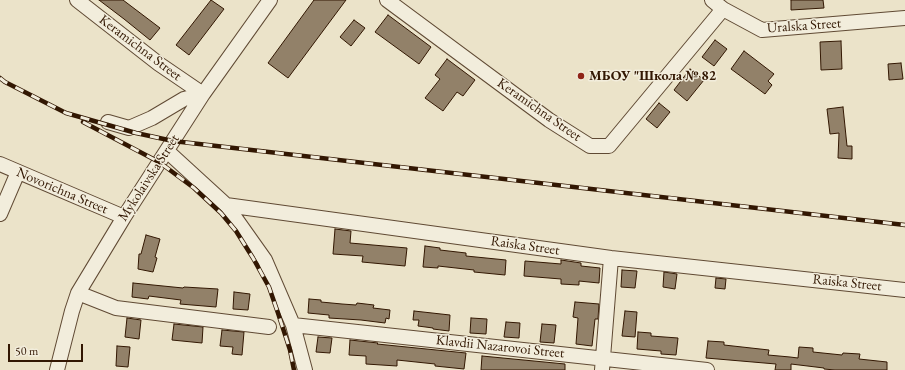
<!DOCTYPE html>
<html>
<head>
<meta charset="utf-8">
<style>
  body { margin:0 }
  #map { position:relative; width:905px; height:370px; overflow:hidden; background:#ebe3c9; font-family:"EB Garamond",serif }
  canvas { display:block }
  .scale { position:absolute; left:8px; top:344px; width:75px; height:18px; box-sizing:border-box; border:2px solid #321702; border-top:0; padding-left:5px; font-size:12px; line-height:14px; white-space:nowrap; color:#321702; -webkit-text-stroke:3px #f2eddc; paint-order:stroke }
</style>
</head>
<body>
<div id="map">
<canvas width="905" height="370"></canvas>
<div class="scale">50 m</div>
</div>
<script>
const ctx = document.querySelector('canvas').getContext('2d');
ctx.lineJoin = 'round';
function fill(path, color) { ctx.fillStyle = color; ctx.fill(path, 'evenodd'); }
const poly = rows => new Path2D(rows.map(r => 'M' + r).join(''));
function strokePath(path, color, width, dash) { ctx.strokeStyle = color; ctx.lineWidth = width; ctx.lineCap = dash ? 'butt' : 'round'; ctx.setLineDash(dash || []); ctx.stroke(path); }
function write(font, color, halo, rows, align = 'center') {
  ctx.font = font + ' "EB Garamond",serif'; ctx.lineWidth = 3; ctx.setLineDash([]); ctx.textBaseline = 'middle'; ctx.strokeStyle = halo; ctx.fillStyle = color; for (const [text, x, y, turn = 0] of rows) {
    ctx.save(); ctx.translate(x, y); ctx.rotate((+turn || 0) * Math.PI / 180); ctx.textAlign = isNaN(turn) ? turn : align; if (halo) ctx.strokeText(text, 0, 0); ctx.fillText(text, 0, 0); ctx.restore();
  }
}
const building = poly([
  [99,0,123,0,160,28,150,40,124,19,99,0],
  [211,0,224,9,189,55,176,45,211,0],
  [314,0,346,0,288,78,268,63,314,0],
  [791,0,823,0,824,8,791,10,791,0],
  [388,15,431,47,419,64,375,32,388,15],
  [354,20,365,28,351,46,340,37,354,20],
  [715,40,727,49,714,66,702,57,715,40],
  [841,41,842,69,821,70,820,42,841,41],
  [744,51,774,74,768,81,772,85,765,94,731,69,744,51],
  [447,59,475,80,463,96,457,92,443,111,425,98,440,79,435,75,447,59],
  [901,63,903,79,889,80,888,64,901,63],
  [690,69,704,80,687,101,674,90,690,69],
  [659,103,670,112,657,128,646,119,659,103],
  [843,107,847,146,852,146,852,159,838,158,839,133,830,134,827,109,843,107],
  [335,229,351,231,350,243,407,248,405,266,362,262,363,256,333,254,335,229],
  [146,235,160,239,155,257,157,258,153,272,138,269,139,254,141,254,146,235],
  [425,246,440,248,440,250,466,253,466,256,506,260,505,275,474,272,474,270,438,266,438,268,423,267,425,246],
  [561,260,581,263,581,266,600,268,599,283,579,281,579,285,561,284,561,279,524,276,525,261,561,264,561,260],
  [622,270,637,271,635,288,621,287,622,270],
  [664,272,677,274,675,289,663,287,664,272],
  [716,278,726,279,725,289,715,288,716,278],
  [133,283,183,288,184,287,218,289,216,307,180,304,181,300,149,296,148,299,132,297,133,283],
  [234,292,250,294,248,310,233,309,234,292],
  [309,299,321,300,321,302,342,304,356,305,357,303,374,305,373,308,390,310,389,319,386,318,385,323,361,320,329,318,329,315,308,313,309,299],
  [575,302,599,304,598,319,595,319,592,346,576,344,578,318,573,317,575,302],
  [414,311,450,315,449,331,433,329,433,328,418,326,419,320,413,320,414,311],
  [625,311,637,312,635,337,622,336,625,311],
  [127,318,141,320,139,339,125,337,127,318],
  [471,318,487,319,486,334,470,333,471,318],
  [506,322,520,323,519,338,504,337,506,322],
  [174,324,203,327,202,343,172,340,174,324],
  [542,324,556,325,554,343,540,342,542,324],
  [222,330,244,332,242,355,232,354,233,347,220,346,222,330],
  [638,332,651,333,651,336,678,338,676,355,661,354,661,351,637,349,638,332],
  [318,337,332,338,330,353,316,352,318,337],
  [350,340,378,343,377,344,466,353,464,369,435,366,435,364,397,360,397,366,366,364,366,356,349,355,350,340],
  [708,341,724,342,724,345,769,350,768,355,790,357,798,358,799,347,813,348,813,352,842,355,843,353,860,354,859,359,887,362,887,370,835,370,824,369,824,368,791,364,791,370,775,370,776,364,706,358,708,341],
  [117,346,130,347,128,367,116,366,117,346],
  [482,356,565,364,565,370,481,370,482,356]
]);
const minor = poly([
  [77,0,159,64,203,94],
  [387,0,549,120,590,146,609,146,723,9],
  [712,0,723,9,762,30,905,18],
  [108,122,129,128,152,118,184,99,203,94],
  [167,151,226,205,611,258,905,290],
  [0,164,124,217],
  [226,205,265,260,293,325,305,370],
  [0,214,18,172],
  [78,293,116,308,269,327],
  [293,325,707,370],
  [57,370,72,311,78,293,124,217,203,94,270,0],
  [602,370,611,258]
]);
const rail = poly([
  [0,78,5,82,66,113,136,133,173,141,905,225],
  [83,122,159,162,194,188,221,213,236,231,253,258,269,287,278,313,290,350,294,370]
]);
const markers = [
  [581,76,4,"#8f2418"]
];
const streetNames = [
  ["Uralska Street",804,26,-4],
  ["Keramichna Street",140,48,37],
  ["Keramichna Street",539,110,35],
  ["Mykolaivska Street",149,178,-57],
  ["Novorichna Street",62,191,23],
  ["Raiska Street",525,246,8],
  ["Raiska Street",847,283,6],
  ["Klavdii Nazarovoi Street",500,347,6]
];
const poiNames = [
  ["МБОУ \"Школа № 82",589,76]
];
fill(building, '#928169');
strokePath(building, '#321702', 1);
strokePath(minor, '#604a34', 16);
strokePath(minor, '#f2eddc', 14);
strokePath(rail, '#321702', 4.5);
strokePath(rail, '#f2eddc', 3, [9]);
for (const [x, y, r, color] of markers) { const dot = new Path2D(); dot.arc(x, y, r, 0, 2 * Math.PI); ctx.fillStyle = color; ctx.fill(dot); strokePath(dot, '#f2eddc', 1.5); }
write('14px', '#321702', '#f2eddc', streetNames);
write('bold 14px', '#321702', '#f2eddc', poiNames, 'left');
</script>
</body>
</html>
